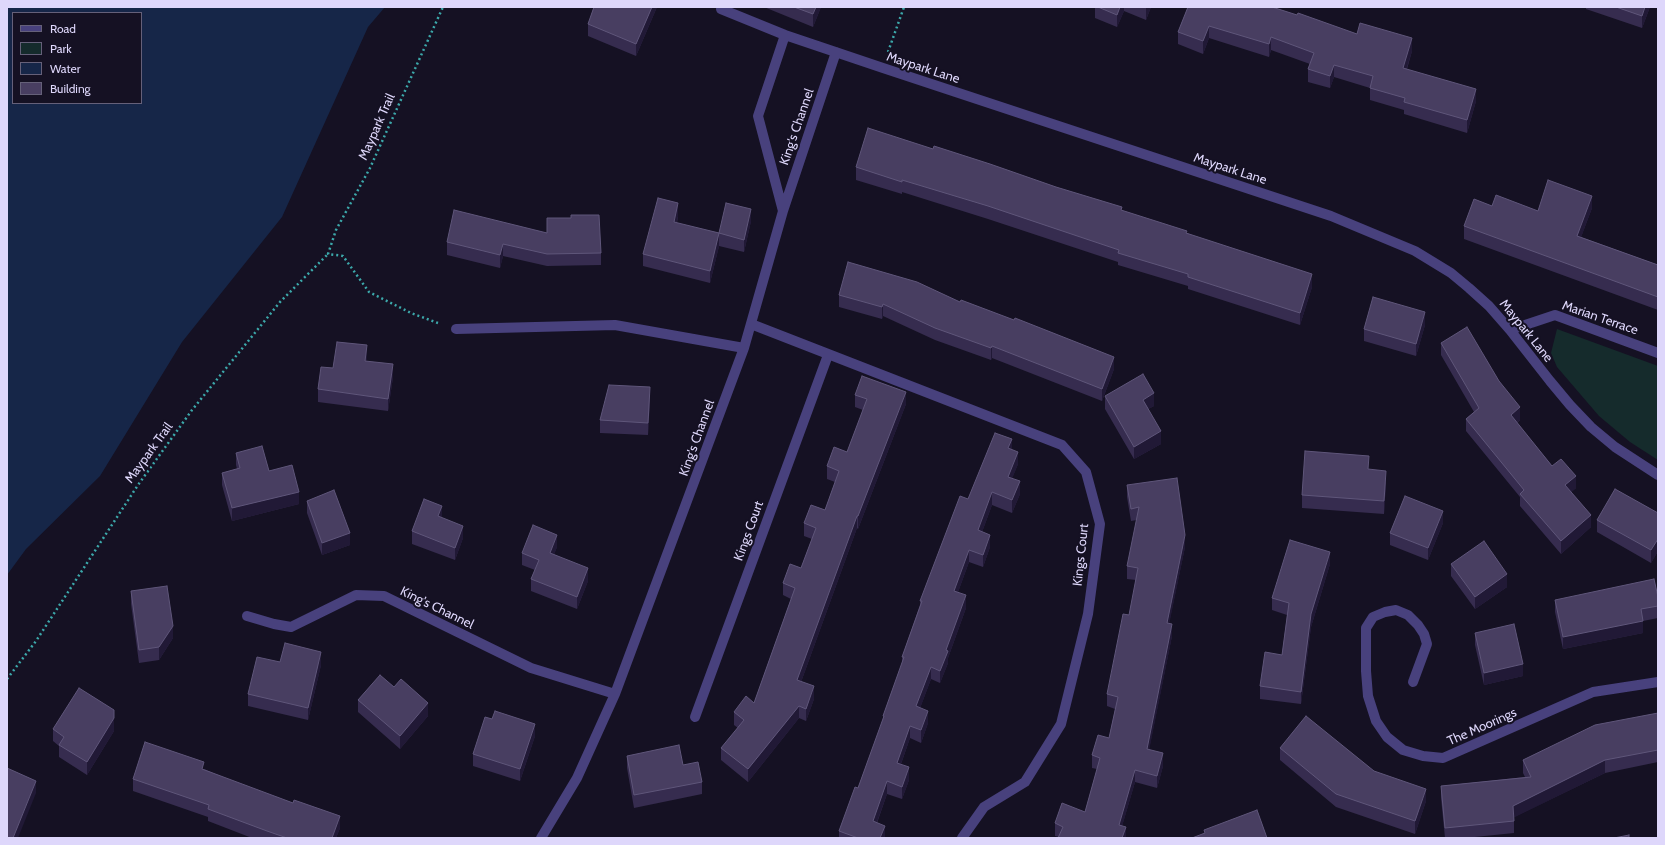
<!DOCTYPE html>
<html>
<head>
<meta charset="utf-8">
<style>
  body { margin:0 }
  #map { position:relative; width:1665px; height:845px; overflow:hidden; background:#151123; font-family:Cabin,sans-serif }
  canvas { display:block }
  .frame { position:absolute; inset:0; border:8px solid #ded7fb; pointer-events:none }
  .legend { position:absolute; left:12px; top:12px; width:130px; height:92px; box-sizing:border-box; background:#151123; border:1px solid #656079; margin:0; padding:5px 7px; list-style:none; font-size:12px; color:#ded7fb }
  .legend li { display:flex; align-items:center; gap:8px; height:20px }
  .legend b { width:20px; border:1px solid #656079 }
</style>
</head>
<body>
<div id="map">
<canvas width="1665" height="845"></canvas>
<div class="frame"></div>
<ul class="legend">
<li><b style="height:5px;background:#48417d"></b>Road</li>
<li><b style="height:11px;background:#152b2c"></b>Park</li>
<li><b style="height:11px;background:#162648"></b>Water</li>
<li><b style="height:11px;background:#483e61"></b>Building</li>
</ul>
</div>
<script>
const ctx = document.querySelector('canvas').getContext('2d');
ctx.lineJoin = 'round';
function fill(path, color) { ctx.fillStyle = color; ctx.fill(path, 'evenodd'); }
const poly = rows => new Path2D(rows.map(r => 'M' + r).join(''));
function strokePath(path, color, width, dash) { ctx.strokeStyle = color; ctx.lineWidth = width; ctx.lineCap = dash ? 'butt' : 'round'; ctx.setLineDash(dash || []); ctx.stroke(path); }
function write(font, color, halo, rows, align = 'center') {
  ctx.font = font + ' Cabin,sans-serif'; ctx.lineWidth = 4; ctx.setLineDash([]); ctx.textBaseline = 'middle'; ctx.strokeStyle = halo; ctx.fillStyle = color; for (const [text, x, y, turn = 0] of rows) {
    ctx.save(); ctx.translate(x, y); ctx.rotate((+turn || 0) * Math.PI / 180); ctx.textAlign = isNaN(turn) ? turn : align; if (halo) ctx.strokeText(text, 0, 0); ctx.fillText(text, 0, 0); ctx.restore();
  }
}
const green = poly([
  [1557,329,1658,366,1658,460,1630,442,1599,416,1557,367,1551,353]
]);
const water = poly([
  [7,7,385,7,368,27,282,217,182,342,100,476,26,549,7,575],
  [13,13,141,13,141,103,13,103]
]);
const path = poly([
  [888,52,904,7],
  [438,323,411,313,369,292,343,256,328,254,336,230,370,168,443,7],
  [7,679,36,641,138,485,192,410,280,302,328,254]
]);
const minor = poly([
  [721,9,785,35,883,68,1331,216,1415,251,1451,273,1469,288,1489,306,1510,330,1550,381,1570,405,1591,427,1615,447,1658,475],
  [783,211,758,116,785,35],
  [751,324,1062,445,1086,472,1100,524,1088,614,1061,724,1025,782,984,807,962,838],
  [456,329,615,325,744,348],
  [1510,330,1555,315,1658,353],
  [247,616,274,624,291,627,356,595,384,596,531,668,615,694],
  [1413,682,1427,644,1424,634,1418,625,1408,615,1396,610,1385,612,1373,617,1366,628,1366,671,1368,696,1376,721,1387,737,1403,750,1423,756,1443,758,1593,692,1658,682],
  [695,717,828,355],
  [541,838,577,778,615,694,744,348,783,211,836,52]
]);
const wall = poly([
  [594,7,657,7,636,56,588,36,588,24],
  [764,7,821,7,813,27],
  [1095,7,1151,7,1146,20,1124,11,1117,27,1095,18],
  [1188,7,1357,34,1412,51,1407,69,1476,101,1467,133,1404,114,1404,110,1370,100,1370,88,1334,77,1330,88,1308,82,1308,69,1310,64,1271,50,1269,57,1209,38,1203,54,1178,44,1178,32],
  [1586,7,1650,7,1642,28,1586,9],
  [856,167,1122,211,1187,233,1312,287,1300,325,1188,289,1188,286,1118,265,1118,262,988,219,902,192,902,194,856,180],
  [1492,206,1538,211,1592,208,1581,237,1658,265,1658,310,1464,239,1464,226],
  [678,216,677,223,719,233,751,221,744,252,719,246,710,283,643,266,643,254],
  [547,218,601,253,601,265,547,266,503,256,500,268,447,255,447,242,547,233],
  [839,295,960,302,1114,369,1102,401,992,358,991,360,935,340,883,316,882,319,839,307],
  [1425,325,1416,356,1364,341,1364,329],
  [1441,343,1520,420,1517,423,1552,466,1576,488,1571,492,1591,527,1561,554,1520,506,1520,497,1466,431,1466,419,1474,412,1441,355],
  [367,358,366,361,393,377,388,411,318,402,318,389,333,368],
  [855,395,906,404,858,529,857,528,801,682,814,699,806,721,799,718,748,782,721,760,721,748,738,728,734,725,734,712,754,703,791,599,783,595,783,583,801,568,812,539,804,536,804,523,825,510,835,482,827,479,827,466,847,452,863,410,855,407],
  [1105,396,1154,406,1148,409,1161,444,1134,459,1105,409],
  [650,400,648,435,600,433,600,420],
  [1012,450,1018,464,1012,478,1020,494,1012,513,992,505,982,532,990,547,983,567,969,562,958,592,966,608,948,658,948,663,940,683,931,679,920,708,928,723,921,743,910,738,901,764,909,780,902,799,887,794,877,823,885,838,839,838,839,831,858,788,883,720,883,716,902,664,902,657,920,605,920,601,968,499],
  [236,453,269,471,299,504,232,521,222,485,222,473,237,469,236,465],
  [1369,470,1386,483,1384,514,1302,508,1302,495],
  [1127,485,1185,547,1169,623,1172,636,1149,749,1163,766,1157,788,1135,782,1122,826,1126,838,1059,837,1055,836,1055,823,1085,812,1097,769,1092,768,1092,755,1109,738,1115,709,1107,706,1107,694,1129,615,1136,580,1127,579,1127,566,1137,520,1131,521,1127,497],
  [307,501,350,545,322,555,307,513],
  [1658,513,1658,551,1651,563,1597,532,1597,520],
  [442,518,463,538,455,560,412,544,412,531],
  [1443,523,1428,560,1390,545,1390,533],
  [557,547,554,554,588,581,577,609,531,591,531,579,535,570,522,565,522,553],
  [1330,564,1311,627,1301,704,1260,699,1260,686,1282,655,1287,615,1272,610,1272,598],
  [1451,564,1507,587,1475,609,1451,576],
  [131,591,173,638,159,660,139,663,131,604],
  [1658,597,1658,618,1643,621,1643,633,1563,649,1555,612,1555,600],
  [1475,633,1523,676,1484,685,1475,645],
  [280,662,321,665,308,720,248,706,248,694],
  [358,700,428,716,400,749,358,712],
  [1658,713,1658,762,1605,773,1514,817,1514,833,1465,838,1445,838,1441,798,1441,786,1525,777,1523,773,1523,760],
  [53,729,114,731,87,775,59,757,59,746,53,741],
  [535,736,520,781,473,766,473,754],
  [1280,748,1374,771,1426,801,1415,834,1336,807,1280,760],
  [627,756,683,765,702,782,702,794,634,808,627,768],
  [204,769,340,828,336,838,252,838,208,821,208,817,133,791,133,779]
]);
const shadedWall = poly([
  [652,7,657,7,636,56,636,44],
  [816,7,821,7,813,27,813,14],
  [1120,7,1124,7,1124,11,1117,27,1117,15],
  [1146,7,1151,7,1146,20],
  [1645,7,1650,7,1642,28,1642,16],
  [1209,26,1209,38,1203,54,1203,41],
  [1271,37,1271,50,1269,57,1269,44],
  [1412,38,1412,51,1403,80,1403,68],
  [1334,65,1334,77,1330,88,1330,76],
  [1476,89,1476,101,1467,133,1467,120],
  [1592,196,1592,208,1577,248,1577,236],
  [678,203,678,216,674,234,674,222],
  [751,209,751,221,744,252,744,240],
  [719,233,719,246,710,283,710,271],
  [503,244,503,256,500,268,500,255],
  [1312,274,1312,287,1300,325,1300,313],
  [883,304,883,316,882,319,882,307],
  [1425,312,1425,325,1416,356,1416,344],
  [367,345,367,358,365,373,365,361],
  [992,346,992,358,991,360,991,348],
  [1114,357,1114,369,1102,401,1102,389],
  [393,364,393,377,388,411,388,399],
  [650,387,650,400,648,435,648,423],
  [906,392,906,404,858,529,858,516],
  [1154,393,1154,406,1143,412,1143,400],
  [1520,407,1520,420,1511,427,1511,415],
  [1161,431,1161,444,1134,459,1134,447],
  [1012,439,1012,452,1008,448],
  [1018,452,1018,464,1008,489,1008,477],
  [1386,471,1386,483,1384,514,1384,501],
  [1576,476,1576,488,1565,498,1565,485],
  [1020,481,1020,494,1012,513,1012,500],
  [299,492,299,504,232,521,232,508],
  [992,492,992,505,978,543,978,530],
  [442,506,442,518,438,516],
  [1443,511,1443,523,1428,560,1428,548],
  [1591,515,1591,527,1561,554,1561,541],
  [857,516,857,528,797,693,797,680],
  [463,526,463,538,455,560,455,548],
  [350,533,350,545,322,555,322,543],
  [557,535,557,547,550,565,550,553],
  [990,535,990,547,983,567,983,555],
  [1185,535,1185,547,1167,635,1167,623],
  [1658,539,1658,551,1651,563,1651,550],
  [969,550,969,562,954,603,954,591],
  [1330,552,1330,564,1311,627,1301,704,1301,692,1311,614],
  [588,568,588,581,577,609,577,597],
  [1507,574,1507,587,1475,609,1475,597],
  [966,595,966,608,948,658,948,663,940,683,940,671,946,650],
  [1643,621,1643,633,1563,649,1563,637],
  [1172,624,1172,636,1147,761,1147,749],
  [173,626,173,638,159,660,159,647],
  [321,652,321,665,308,720,308,708],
  [1523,664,1523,676,1484,685,1484,673],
  [931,667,931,679,916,719,916,706],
  [814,686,814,699,806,721,806,709],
  [428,703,428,716,400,749,400,736],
  [799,706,799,718,748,782,748,769],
  [928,711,928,723,921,743,921,730],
  [114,718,114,731,87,775,87,762],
  [535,724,535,736,520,781,520,769],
  [910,726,910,738,897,775,897,763],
  [1163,753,1163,766,1157,788,1157,776],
  [1605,760,1605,773,1513,818,1513,806],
  [909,767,909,780,902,799,902,787],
  [1135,770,1135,782,1119,837,1119,825],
  [36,781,36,793,18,838,13,838],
  [887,781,887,794,873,833,873,821],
  [1426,789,1426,801,1415,834,1415,821],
  [340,816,340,828,336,838,332,838],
  [885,826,885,838,880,838],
  [1126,827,1126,838,1122,838]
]);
const building = poly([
  [594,7,652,7,636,44,588,24,594,7],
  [794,7,816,7,813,14,794,7],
  [1098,7,1120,7,1117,15,1098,7],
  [1188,7,1272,7,1297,15,1298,13,1357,34,1360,23,1412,38,1403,68,1476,89,1467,120,1404,102,1405,98,1370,88,1373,76,1334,65,1330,76,1308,69,1314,53,1271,37,1269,44,1209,26,1203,41,1178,32,1188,7],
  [1616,7,1645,7,1642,16,1616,7],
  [868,128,933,149,934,146,990,164,1056,187,1122,207,1121,210,1187,231,1186,233,1312,274,1300,313,1188,277,1188,274,1118,253,1119,250,988,206,902,180,902,182,856,167,868,128],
  [1548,180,1592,196,1577,236,1658,265,1658,297,1464,226,1474,199,1492,206,1496,195,1538,211,1548,180],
  [658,198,678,203,674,222,719,233,710,271,643,254,658,198],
  [726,203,751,209,744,240,719,233,726,203],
  [454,210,547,233,547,218,571,218,571,215,599,215,601,253,547,254,503,244,500,255,447,242,454,210],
  [848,262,917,282,960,302,961,300,1014,320,1015,318,1114,357,1102,389,992,346,991,348,935,328,883,304,882,307,839,295,848,262],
  [1373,297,1425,312,1416,344,1364,329,1373,297],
  [1467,327,1499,381,1520,407,1511,415,1552,466,1561,459,1576,476,1565,485,1591,515,1561,541,1520,494,1524,490,1466,419,1479,408,1441,343,1467,327],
  [337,342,367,345,365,361,393,364,388,399,318,389,321,367,333,368,337,342],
  [1143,374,1154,393,1143,400,1161,431,1134,447,1105,396,1143,374],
  [862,376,906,392,858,516,857,516,797,680,814,686,806,709,799,706,748,769,721,748,744,720,734,712,746,696,754,703,795,588,783,583,790,564,801,568,816,528,804,523,811,505,825,510,839,471,827,466,834,447,847,452,867,399,855,395,862,376],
  [609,385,650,387,648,423,600,420,609,385],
  [995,433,1012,439,1008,448,1018,452,1008,477,1020,481,1012,500,992,492,978,530,990,535,983,555,969,550,954,591,966,595,946,650,948,651,940,671,931,667,916,706,928,711,921,730,910,726,897,763,909,767,902,787,887,781,873,821,885,826,880,838,858,838,839,831,855,787,858,788,884,716,883,716,904,657,902,657,922,601,920,601,960,496,968,499,995,433],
  [262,446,269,471,292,465,299,492,232,508,222,473,240,468,236,453,262,446],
  [1305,451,1369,456,1368,469,1386,471,1384,501,1302,495,1305,451],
  [1177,478,1185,535,1167,623,1172,624,1147,749,1163,753,1157,776,1135,770,1119,825,1126,827,1122,838,1058,838,1063,827,1055,823,1062,803,1085,812,1100,758,1092,755,1098,735,1109,738,1118,697,1107,694,1123,614,1129,615,1138,568,1127,566,1139,507,1131,509,1127,485,1177,478],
  [1615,489,1658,513,1658,539,1651,550,1597,520,1615,489],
  [334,490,350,533,322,543,307,501,334,490],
  [1405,496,1443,511,1428,548,1390,533,1405,496],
  [424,499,442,506,438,516,463,526,455,548,412,531,424,499],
  [533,525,557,535,550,553,588,568,577,597,531,579,539,560,522,553,533,525],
  [1290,540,1330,552,1311,614,1301,692,1260,686,1265,652,1282,655,1289,603,1272,598,1290,540],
  [1484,541,1507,574,1475,597,1451,564,1484,541],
  [1654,579,1658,597,1658,606,1641,609,1643,621,1563,637,1555,600,1654,579],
  [167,586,173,626,159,647,139,650,131,591,167,586],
  [1514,624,1523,664,1484,673,1475,633,1514,624],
  [285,643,321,652,308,708,248,694,257,657,280,662,285,643],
  [380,675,394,687,401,679,428,703,400,736,358,700,380,675],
  [79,688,114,710,114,718,87,762,59,745,64,737,53,729,79,688],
  [495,711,535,724,520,769,473,754,485,717,492,719,495,711],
  [1658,713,1658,750,1605,760,1513,806,1514,821,1445,828,1441,786,1531,777,1523,760,1595,725,1658,713],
  [1306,716,1374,771,1426,789,1415,821,1336,794,1280,748,1306,716],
  [145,742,204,762,202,769,293,803,294,800,340,816,332,838,287,838,267,831,208,809,209,805,133,779,145,742],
  [679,745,683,765,698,762,702,782,634,795,627,756,679,745],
  [7,768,36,781,13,838,7,838,7,768],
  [1257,810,1267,838,1192,838,1205,833,1204,830,1257,810],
  [1629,835,1629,838,1614,838,1629,835]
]);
const streetNames = [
  ["Maypark Lane",923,68,18],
  ["Maypark Trail",377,127,-66],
  ["King's Channel",797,127,-71],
  ["Maypark Lane",1230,169,18],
  ["Marian Terrace",1600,318,19],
  ["Maypark Lane",1526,331,51],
  ["King's Channel",697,438,-70],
  ["Maypark Trail",149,453,-54],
  ["Kings Court",749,531,-70],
  ["Kings Court",1081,555,-84],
  ["King's Channel",437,608,26],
  ["The Moorings",1482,727,-24]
];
fill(green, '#152b2c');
fill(water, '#162648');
strokePath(path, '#3ca8aa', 2.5, [2, 3]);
strokePath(minor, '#48417d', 10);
fill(wall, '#362c4f');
fill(shadedWall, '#211936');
fill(building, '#483e61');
strokePath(building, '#5f567a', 1);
write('13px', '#ded7fb', '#151123', streetNames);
</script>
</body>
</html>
